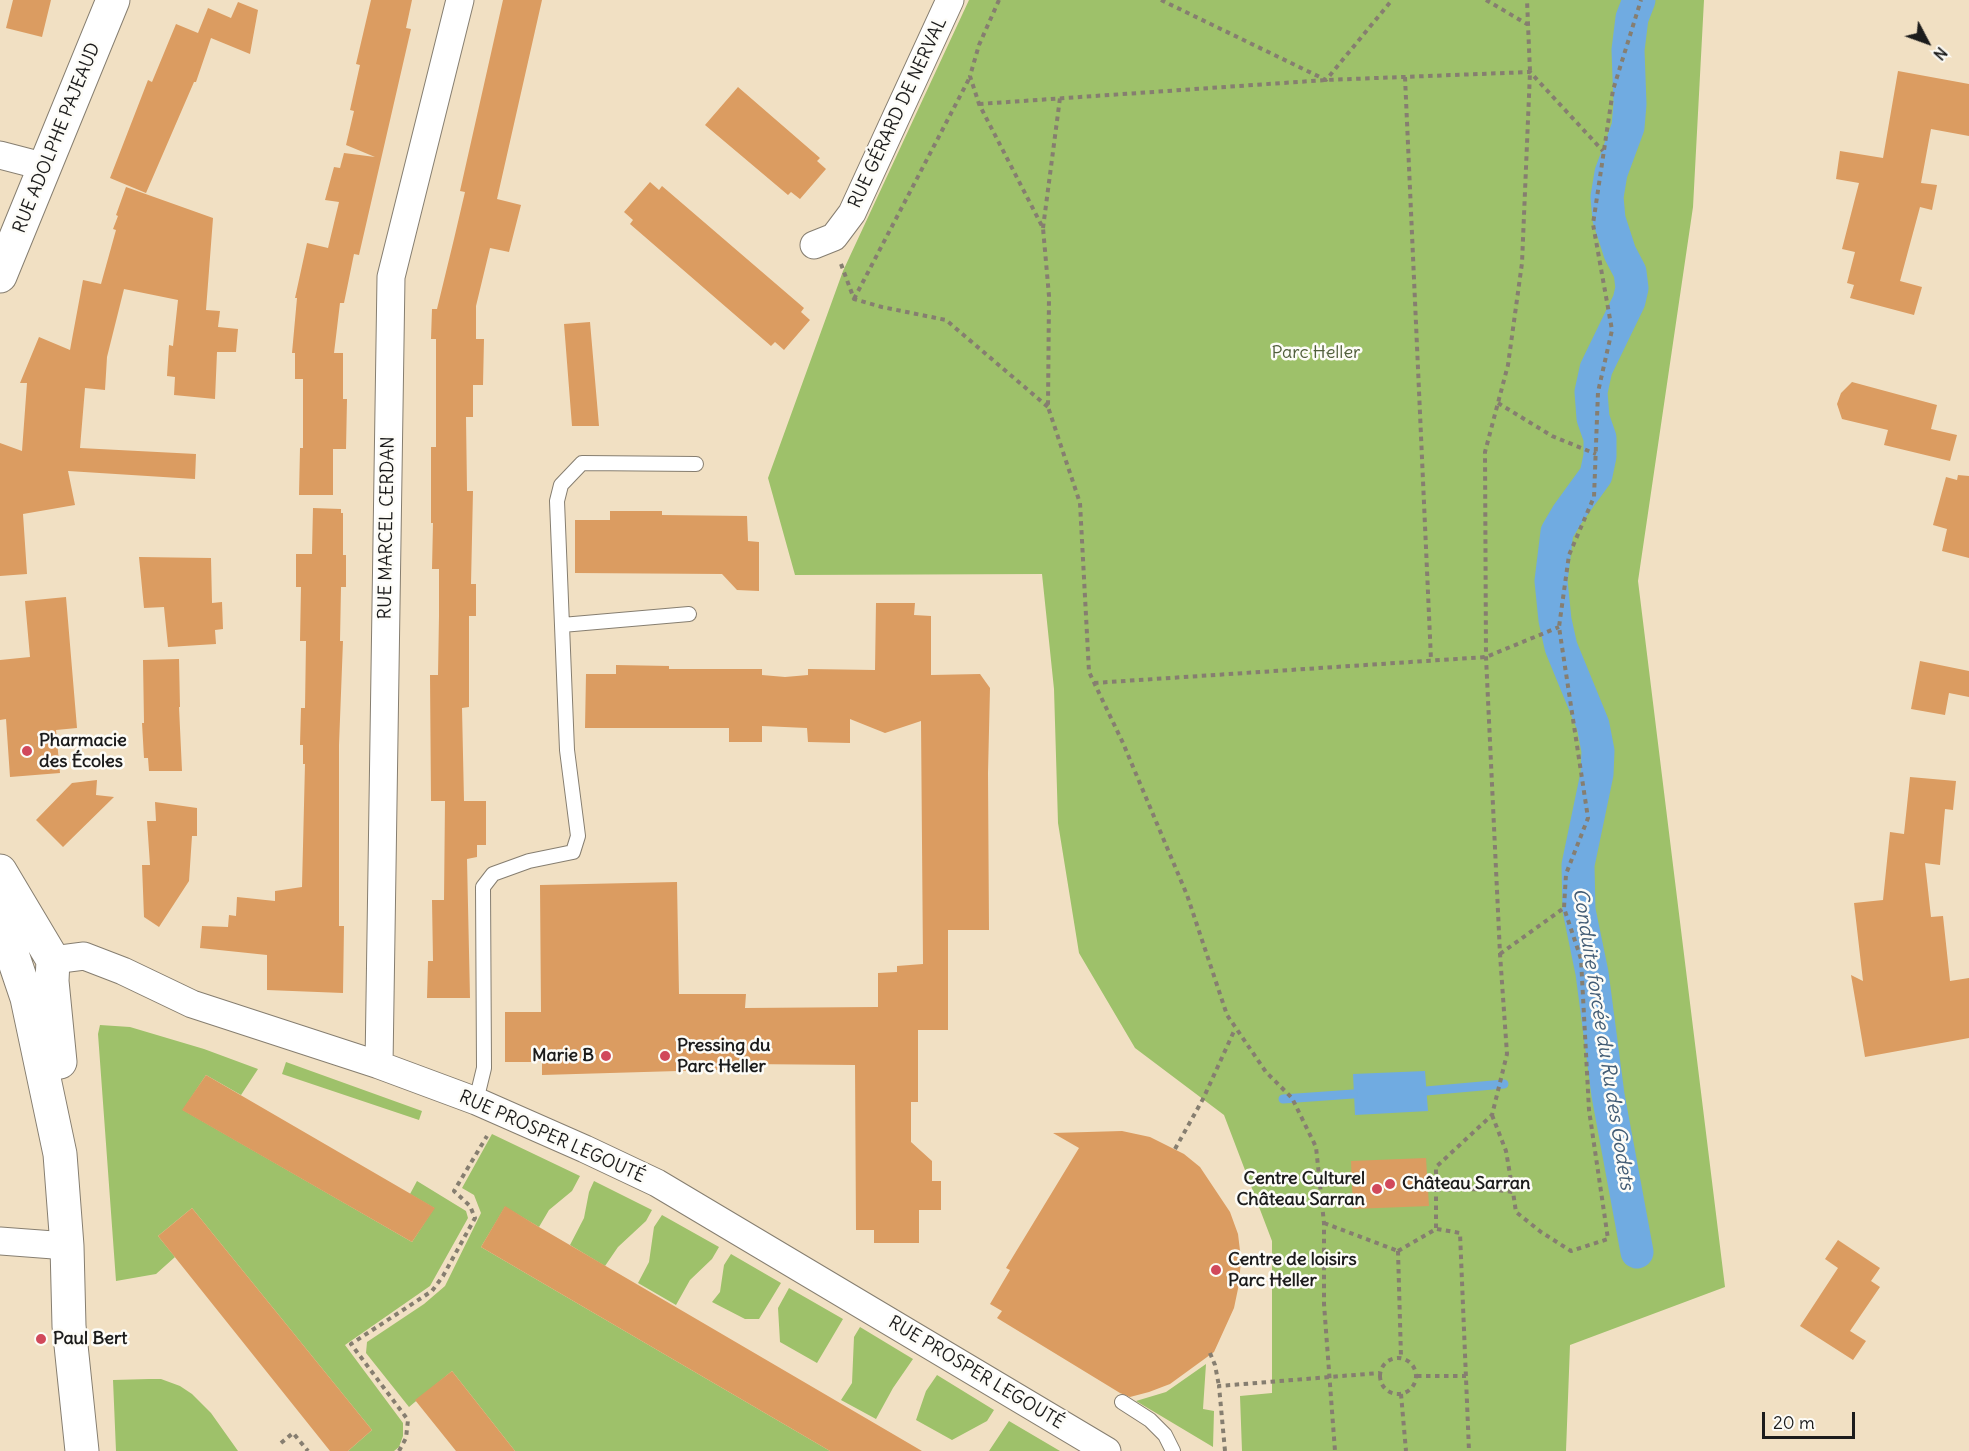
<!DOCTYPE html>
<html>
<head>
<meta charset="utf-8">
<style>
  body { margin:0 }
  #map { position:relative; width:1969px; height:1451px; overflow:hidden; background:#f1e0c3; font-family:Delius,sans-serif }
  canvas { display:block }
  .north { position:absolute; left:1897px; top:12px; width:60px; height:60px; -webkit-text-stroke:4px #fdfcf7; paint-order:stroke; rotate:131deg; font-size:16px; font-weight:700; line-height:24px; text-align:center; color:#1c1c1c }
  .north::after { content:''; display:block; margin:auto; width:21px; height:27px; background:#1c1c1c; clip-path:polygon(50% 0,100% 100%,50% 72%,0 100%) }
  .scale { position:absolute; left:1762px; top:1412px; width:93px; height:27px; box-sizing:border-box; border:3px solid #1c1c1c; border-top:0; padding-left:8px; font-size:18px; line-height:21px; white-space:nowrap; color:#1c1c1c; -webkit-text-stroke:4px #fdfcf7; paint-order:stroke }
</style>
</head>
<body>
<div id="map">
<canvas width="1969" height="1451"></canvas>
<div class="north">N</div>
<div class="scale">20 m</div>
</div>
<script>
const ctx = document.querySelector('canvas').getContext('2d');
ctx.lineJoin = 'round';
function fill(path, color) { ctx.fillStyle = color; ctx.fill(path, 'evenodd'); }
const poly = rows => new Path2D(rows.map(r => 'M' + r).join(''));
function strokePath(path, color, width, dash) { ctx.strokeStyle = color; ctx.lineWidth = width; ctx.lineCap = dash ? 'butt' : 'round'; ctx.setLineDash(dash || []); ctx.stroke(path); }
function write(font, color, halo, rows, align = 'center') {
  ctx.font = font + ' Delius,sans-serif'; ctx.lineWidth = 5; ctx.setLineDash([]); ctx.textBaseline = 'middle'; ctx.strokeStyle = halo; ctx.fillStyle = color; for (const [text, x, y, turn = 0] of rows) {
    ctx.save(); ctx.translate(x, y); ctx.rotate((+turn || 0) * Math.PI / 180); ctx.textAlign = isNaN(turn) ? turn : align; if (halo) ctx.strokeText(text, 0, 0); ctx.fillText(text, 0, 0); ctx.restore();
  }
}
const green = poly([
  [969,0,1704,0,1693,207,1638,581,1725,1287,1570,1345,1566,1451,1242,1451,1240,1396,1272,1393,1272,1241,1224,1115,1135,1048,1079,953,1058,823,1054,689,1042,574,795,575,768,478,843,271],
  [100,1025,130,1027,204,1049,258,1069,241,1095,206,1075,183,1110,412,1242,434,1208,410,1194,417,1181,466,1211,468,1218,430,1286,345,1345,403,1423,403,1436,399,1447,394,1451,348,1451,372,1430,192,1208,158,1236,175,1257,156,1274,116,1281,98,1034],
  [286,1062,422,1111,419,1120,282,1074],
  [492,1134,580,1176,572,1191,549,1210,539,1227,505,1207,481,1247,830,1451,515,1451,452,1371,409,1407,366,1353,367,1342,424,1304,445,1286,481,1213,474,1195,462,1188],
  [594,1181,652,1210,646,1221,618,1247,605,1266,570,1245,584,1218,589,1192],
  [662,1215,719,1247,712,1259,690,1280,676,1305,638,1283,649,1262,654,1227],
  [731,1254,781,1283,759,1319,745,1319,712,1302,720,1292,724,1265],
  [789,1288,843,1319,817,1363,780,1342,778,1308],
  [860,1327,913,1359,893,1388,876,1419,841,1400,852,1383,854,1337],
  [1206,1364,1203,1409,1214,1411,1213,1447,1136,1401,1166,1392],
  [937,1375,994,1410,987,1421,952,1440,916,1420,926,1391],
  [149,1379,161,1379,180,1386,192,1394,211,1413,238,1451,116,1451,113,1380],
  [1009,1421,1060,1451,989,1451]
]);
const water = poly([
  [1425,1071,1428,1111,1355,1115,1353,1074]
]);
const stream = poly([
  [1426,1091,1504,1084],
  [1283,1099,1353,1094]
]);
const canal = poly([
  [1637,1252,1608,1095,1592,973,1579,910,1578,865,1597,774,1598,751,1593,725,1561,647,1555,620,1551,581,1557,532,1567,515,1596,475,1600,456,1600,438,1593,418,1591,392,1596,369,1629,301,1632,288,1630,272,1620,253,1609,219,1607,197,1611,173,1628,127,1630,104,1628,50,1632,18,1639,0]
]);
const building = poly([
  [13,0,51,0,42,37,6,28],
  [371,0,412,0,406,28,411,29,359,255,354,254,344,303,340,303,334,353,343,353,343,399,347,399,346,449,333,449,333,495,299,495,300,448,303,448,303,379,295,379,295,353,292,353,297,298,295,298,307,243,328,248,339,202,325,200,334,167,340,168,344,153,375,157,346,145,354,111,350,110,360,65,356,64],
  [503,0,542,0,497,199,521,205,509,252,490,248,476,306,476,339,484,339,483,385,473,385,473,417,466,417,467,491,473,491,471,584,476,584,476,616,469,616,469,707,462,708,464,801,486,801,486,845,477,845,477,857,467,859,470,998,427,998,428,961,433,961,432,900,444,900,445,801,431,801,430,675,438,675,439,616,439,569,432,569,433,523,431,523,431,447,436,447,436,339,431,339,432,309,437,309,454,239,465,192,460,191],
  [238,2,258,10,250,54,211,38,196,82,194,82,146,193,110,178,143,93,148,80,152,82,176,24,198,33,208,8,231,18],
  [1898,71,1969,84,1969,136,1931,129,1921,183,1937,185,1932,210,1920,207,1900,281,1922,287,1914,315,1850,298,1854,285,1847,283,1855,252,1842,249,1859,183,1836,179,1840,151,1883,158],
  [738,87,820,158,817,161,826,169,800,199,791,192,788,195,705,125],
  [650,182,659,190,662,186,804,308,801,312,810,320,784,350,775,342,771,346,630,224,633,220,624,212],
  [126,187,213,218,206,310,220,311,218,327,238,329,236,352,217,352,215,399,174,395,175,377,167,376,169,345,173,346,178,300,124,289,107,357,105,390,85,388,80,448,196,454,195,479,68,471,75,505,23,514,27,574,0,576,0,443,22,451,27,383,20,383,39,337,70,350,83,280,101,284,116,230,113,229,118,216,116,215],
  [590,322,599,426,572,426,564,324],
  [1852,382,1937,405,1931,429,1957,435,1950,461,1884,445,1888,430,1842,419,1837,404,1841,393],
  [1958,475,1969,476,1969,558,1942,551,1947,529,1933,525,1946,477,1957,480],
  [313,508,341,509,341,513,343,513,343,555,346,555,346,587,341,587,340,641,343,641,339,745,339,926,344,926,343,993,267,990,267,955,200,948,202,926,228,927,229,915,236,916,237,897,275,901,275,891,302,887,305,764,303,764,303,745,300,745,301,708,305,708,306,641,300,641,301,587,296,587,296,554,312,554],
  [610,511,662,511,662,515,747,516,748,541,759,542,759,591,737,590,722,574,575,573,575,520,610,520],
  [139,557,211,558,212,603,222,602,223,629,215,630,216,644,168,647,164,607,144,608],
  [66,597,77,728,56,730,60,773,10,777,6,719,0,720,0,660,30,657,25,601],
  [876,603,915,603,914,615,931,616,931,675,980,674,990,688,988,773,989,930,948,930,948,1030,918,1030,918,1102,911,1102,911,1142,932,1161,932,1181,941,1181,941,1210,919,1210,919,1243,874,1243,874,1230,856,1230,855,1065,746,1064,746,1069,542,1075,542,1062,505,1062,505,1012,541,1012,540,885,677,882,679,994,746,994,745,1008,878,1007,878,973,897,972,897,966,923,964,921,721,885,733,850,719,850,743,808,742,807,728,762,726,762,742,729,742,729,728,585,728,586,674,616,674,616,665,669,666,669,669,762,669,762,675,785,677,808,675,808,669,875,670],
  [179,659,180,707,179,707,182,771,149,771,148,758,144,758,142,723,144,723,143,660],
  [1920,661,1969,671,1969,697,1949,693,1945,715,1911,709],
  [1910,777,1956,781,1953,810,1945,809,1940,865,1925,863,1931,917,1943,916,1950,981,1969,978,1969,1038,1865,1057,1851,975,1863,981,1854,903,1883,900,1890,832,1904,834],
  [97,780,96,795,114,797,63,847,36,820,72,783],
  [155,802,197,808,197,836,192,836,189,881,159,927,144,917,142,865,150,865,147,821,156,821],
  [206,1075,435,1208,412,1242,182,1110],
  [1122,1131,1150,1137,1184,1154,1200,1167,1230,1212,1238,1234,1241,1259,1239,1284,1234,1308,1214,1352,1170,1384,1149,1392,1130,1397,1120,1393,997,1318,1002,1311,990,1304,1010,1270,1006,1268,1079,1148,1053,1133],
  [1426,1158,1429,1206,1353,1209,1351,1161],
  [505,1206,539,1227,922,1451,830,1451,481,1247],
  [192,1208,372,1430,348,1451,330,1451,158,1236],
  [1838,1240,1880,1268,1871,1281,1880,1287,1850,1331,1866,1341,1853,1360,1800,1326,1838,1268,1825,1259],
  [452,1371,515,1451,456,1451,415,1400]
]);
const path = poly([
  [999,0,979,45,970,76,979,104,1043,228,1049,296,1048,407,1080,503,1089,672,1123,743,1187,895,1227,1015,1266,1072,1292,1098,1316,1147,1324,1223,1324,1304,1335,1451],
  [1161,0,1326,80,1392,0],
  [1486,0,1527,24],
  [1405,77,1431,660],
  [979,104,1326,80,1530,72,1603,151],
  [1043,228,1060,98],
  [841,264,854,299,882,307,946,320,1048,407],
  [854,299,970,77],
  [1498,403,1552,436,1596,454],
  [1094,683,1486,657,1559,627],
  [1500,954,1564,908],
  [1492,1115,1506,1151,1513,1192],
  [1175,1149,1203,1099,1235,1029],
  [1436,1190,1489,1189,1513,1192,1516,1212,1541,1232,1571,1251,1608,1239,1589,1110,1581,959,1564,908,1566,874,1588,818,1559,627,1569,555,1594,497,1598,392,1612,330,1593,224,1613,90,1641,0],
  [1324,1223,1398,1251],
  [1437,1229,1460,1233,1469,1451],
  [1398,1251,1436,1229,1436,1167,1492,1115,1507,1054,1500,954,1486,657,1485,452,1508,365,1522,263,1530,72,1527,0],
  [1398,1251,1401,1357],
  [1210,1353,1215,1365,1219,1386],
  '1380 1376a18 18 0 1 1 36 0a18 18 0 1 1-36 0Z',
  [1417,1376,1466,1376],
  [1401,1394,1406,1451],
  [281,1443,293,1433,308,1451],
  [399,1451,406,1438,408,1420,351,1344,432,1291,443,1276,475,1218,470,1206,454,1191,487,1136],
  [1225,1451,1219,1386,1379,1373]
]);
const lane = poly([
  [562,625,689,614],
  [476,1101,484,1068,483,887,493,874,529,861,573,852,578,836,567,750,557,501,561,485,582,463,696,464],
  [1122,1402,1150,1420,1165,1435,1173,1451]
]);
const street = poly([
  [0,155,46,167],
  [814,245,834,237,852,213,950,0],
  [53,960,84,956,123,971,192,1004,379,1065,476,1101,585,1149,657,1183,1107,1451],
  [379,1065,391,277,460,0],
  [0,1241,67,1246]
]);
const secondary = poly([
  [0,276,113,0],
  [0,871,53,960],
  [0,918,27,998,60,1154,67,1246,69,1326,82,1451],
  [53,960,52,981,60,1062]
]);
const markers = [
  [27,751,6,"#d1495b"],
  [606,1056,6,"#d1495b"],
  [665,1056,6,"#d1495b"],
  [1390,1184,6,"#d1495b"],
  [1377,1189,6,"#d1495b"],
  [1216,1270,6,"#d1495b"],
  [41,1339,6,"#d1495b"]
];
const streetNames = [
  ["RUE GÉRARD DE NERVAL",898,113,-65],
  ["RUE ADOLPHE PAJEAUD",57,138,-68],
  ["RUE MARCEL CERDAN",387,528,-89],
  ["RUE PROSPER LEGOUTÉ",552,1137,24],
  ["RUE PROSPER LEGOUTÉ",976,1373,31]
];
const parkNames = [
  ["Parc Heller",1316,353]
];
const poiNames = [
  ["Pharmacie",39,741],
  ["des Écoles",39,762],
  ["Pressing du",677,1046],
  ["Parc Heller",677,1067],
  ["Marie B",594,1056,"right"],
  ["Centre Culturel",1365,1179,"right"],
  ["Château Sarran",1365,1200,"right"],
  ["Château Sarran",1402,1184],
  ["Centre de loisirs",1228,1260],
  ["Parc Heller",1228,1281],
  ["Paul Bert",53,1339]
];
const waterNames = [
  ["Conduite forcée du Ru des Godets",1603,1039,81]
];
fill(green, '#9ec16a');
fill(water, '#70abe1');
strokePath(stream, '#70abe1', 9);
strokePath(canal, '#70abe1', 33);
fill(building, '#db9c61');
strokePath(lane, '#867e70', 16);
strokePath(street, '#867e70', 29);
strokePath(secondary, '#867e70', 35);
strokePath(path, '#867e70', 4, [4.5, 4.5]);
strokePath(lane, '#fff', 14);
strokePath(street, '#fff', 27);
strokePath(secondary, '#fff', 33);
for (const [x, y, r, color] of markers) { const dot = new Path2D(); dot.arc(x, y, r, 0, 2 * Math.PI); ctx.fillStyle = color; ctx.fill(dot); strokePath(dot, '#fdfcf7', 2); }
write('18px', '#1c1c1c', '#fdfcf7', streetNames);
write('18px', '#505e3b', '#fdfcf7', parkNames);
write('bold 18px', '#1c1c1c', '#fdfcf7', poiNames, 'left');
write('italic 20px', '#425c75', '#fdfcf7', waterNames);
</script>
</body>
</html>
